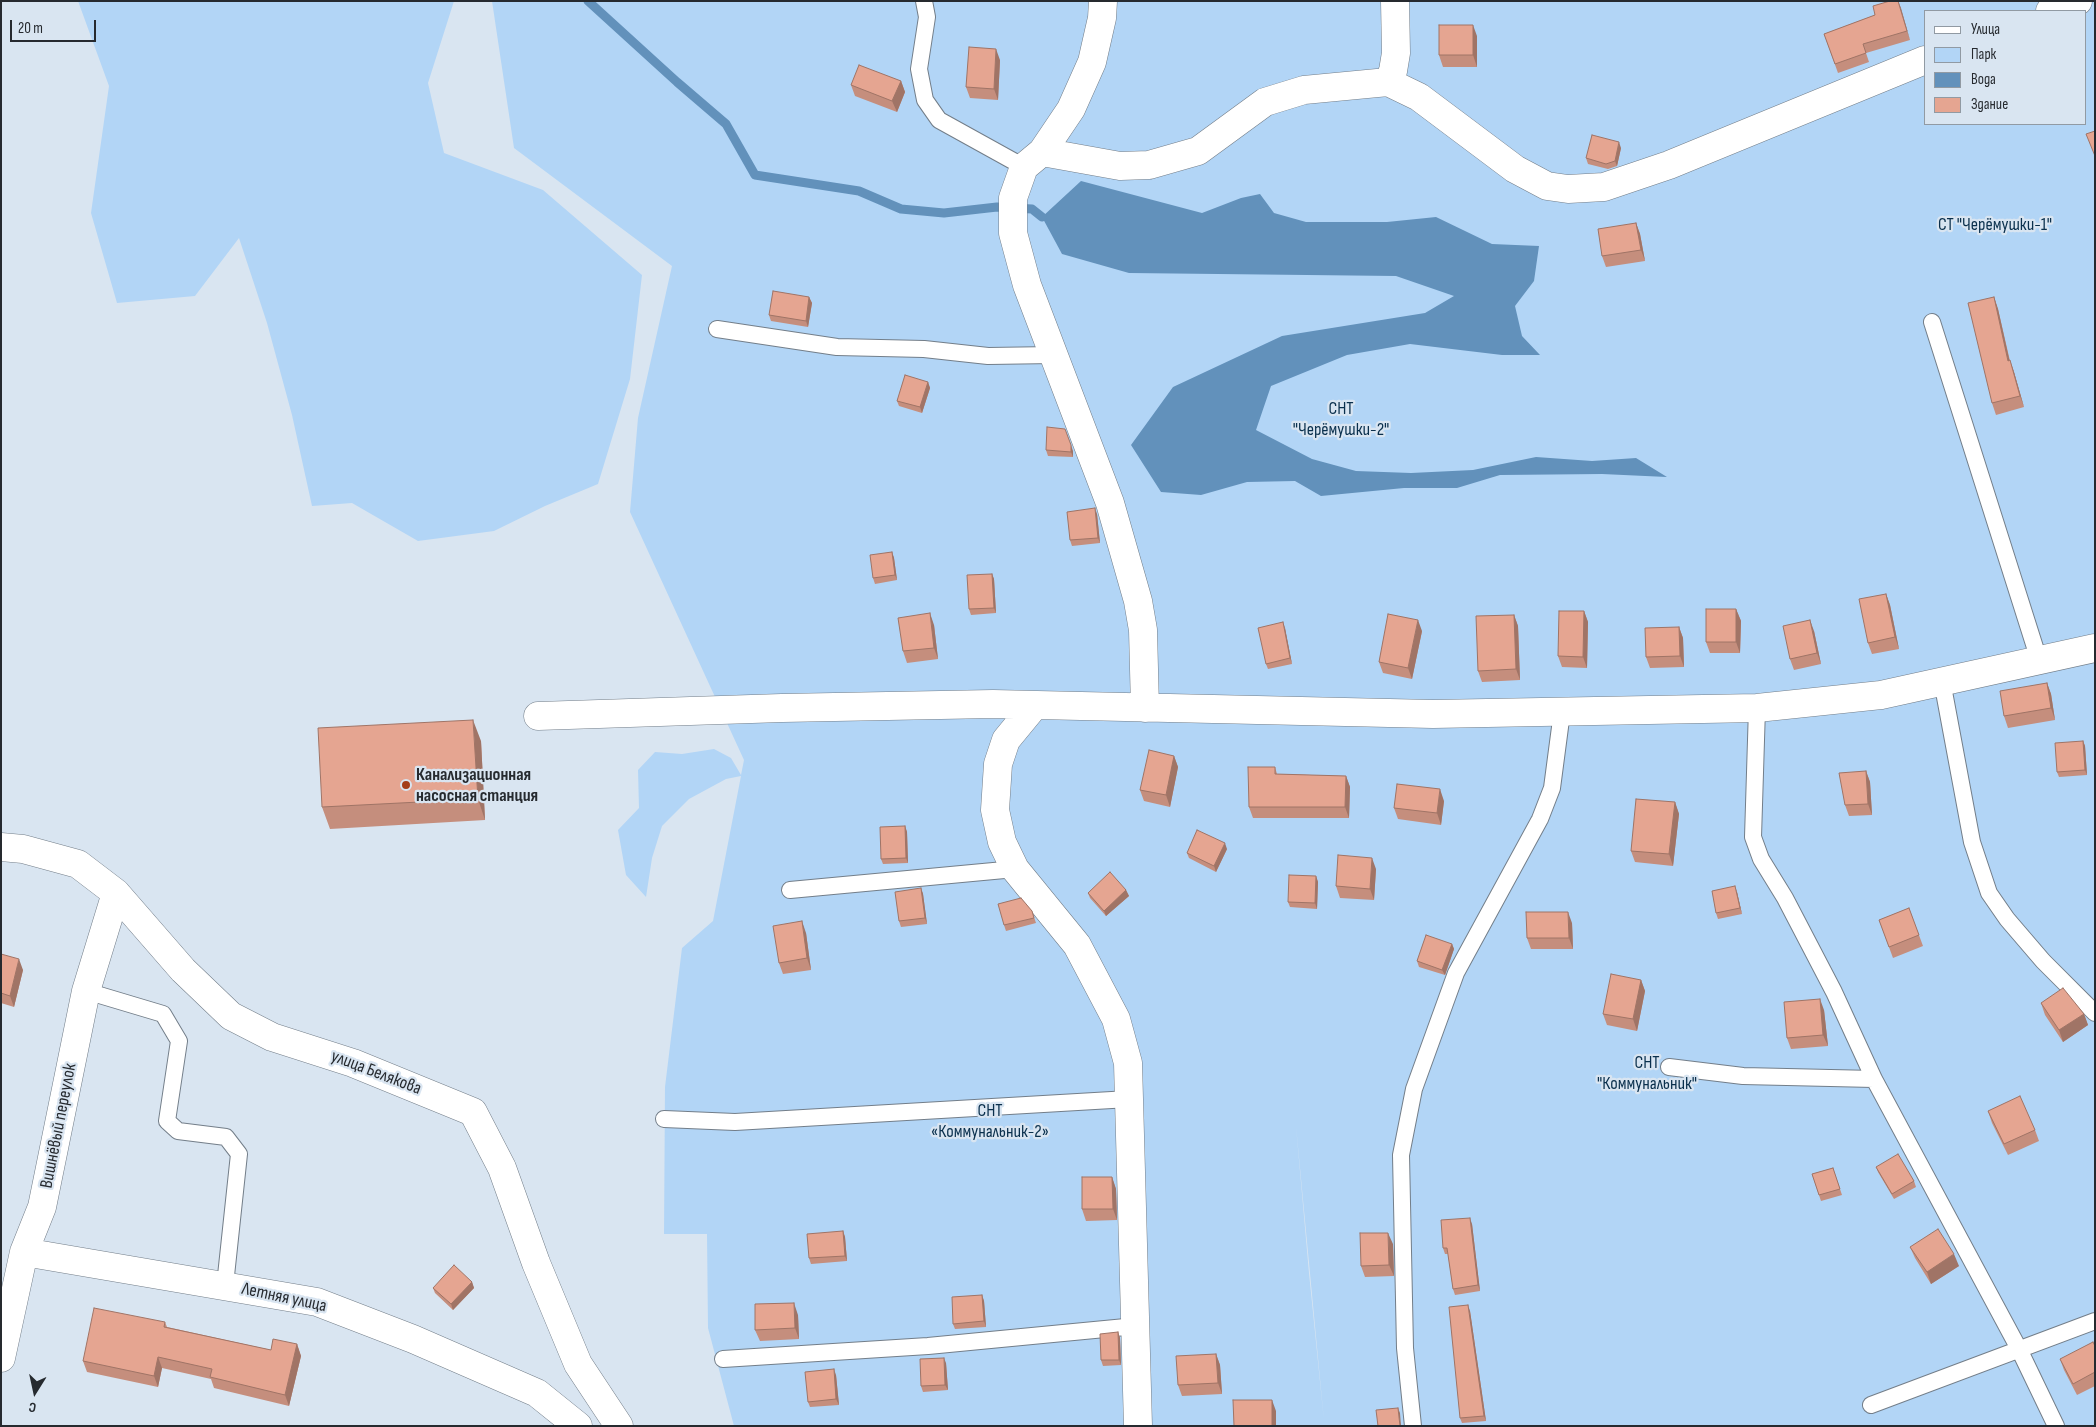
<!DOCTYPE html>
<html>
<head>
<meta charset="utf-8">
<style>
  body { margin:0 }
  #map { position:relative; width:2096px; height:1427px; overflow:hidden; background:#d9e5f1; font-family:"Sofia Sans Condensed",sans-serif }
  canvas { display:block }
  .frame { position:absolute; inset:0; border:2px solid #262a2f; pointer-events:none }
  .legend { position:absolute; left:1924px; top:10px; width:162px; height:115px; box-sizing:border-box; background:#d9e5f1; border:1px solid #919aa3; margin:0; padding:6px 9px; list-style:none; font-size:15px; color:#262a2f }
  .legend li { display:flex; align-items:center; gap:10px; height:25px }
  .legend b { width:25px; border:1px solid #919aa3 }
  .north { position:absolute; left:10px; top:1367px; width:50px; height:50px; -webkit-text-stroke:4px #d9e5f1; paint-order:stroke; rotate:190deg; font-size:14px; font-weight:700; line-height:20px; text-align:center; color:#262a2f }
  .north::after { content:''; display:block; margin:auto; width:18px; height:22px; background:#262a2f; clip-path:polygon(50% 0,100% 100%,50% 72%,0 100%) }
  .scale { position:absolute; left:10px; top:20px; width:86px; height:22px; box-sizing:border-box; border:2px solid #262a2f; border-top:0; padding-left:6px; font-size:15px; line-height:18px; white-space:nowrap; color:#262a2f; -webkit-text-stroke:4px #d9e5f1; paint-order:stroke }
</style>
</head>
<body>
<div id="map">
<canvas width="2096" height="1427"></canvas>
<div class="frame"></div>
<ul class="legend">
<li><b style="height:6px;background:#fff"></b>Улица</li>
<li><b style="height:14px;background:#b2d5f6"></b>Парк</li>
<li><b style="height:14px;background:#6291bb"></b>Вода</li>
<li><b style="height:14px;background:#e5a591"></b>Здание</li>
</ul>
<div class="north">С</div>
<div class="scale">20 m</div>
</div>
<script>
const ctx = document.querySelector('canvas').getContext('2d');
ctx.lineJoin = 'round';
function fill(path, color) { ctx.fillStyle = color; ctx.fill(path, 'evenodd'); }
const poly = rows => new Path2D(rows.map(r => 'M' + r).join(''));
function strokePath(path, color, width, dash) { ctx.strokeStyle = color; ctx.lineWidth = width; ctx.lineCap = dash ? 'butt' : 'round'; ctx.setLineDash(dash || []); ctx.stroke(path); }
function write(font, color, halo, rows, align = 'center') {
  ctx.font = font + ' "Sofia Sans Condensed",sans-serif'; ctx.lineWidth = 4.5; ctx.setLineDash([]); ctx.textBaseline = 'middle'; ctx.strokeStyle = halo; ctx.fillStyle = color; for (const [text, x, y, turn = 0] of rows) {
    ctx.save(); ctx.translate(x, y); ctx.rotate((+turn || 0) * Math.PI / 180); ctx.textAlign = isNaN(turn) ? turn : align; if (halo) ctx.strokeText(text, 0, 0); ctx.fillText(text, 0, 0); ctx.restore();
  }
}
const green = poly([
  [78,1,454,1,428,83,444,153,543,190,642,275,630,379,598,484,545,506,494,531,418,541,352,503,312,506,292,415,267,323,239,238,195,296,117,303,91,213,109,86],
  [492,1,2095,1,2095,1426,734,1426,708,1328,707,1234,664,1234,665,1087,682,948,713,921,741,776,726,779,689,799,662,826,652,858,646,897,626,875,618,830,639,808,638,770,655,752,682,754,714,749,731,758,741,775,744,760,630,512,638,418,672,266,514,148],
  [1925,11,2085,11,2085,124,1925,124],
  [1296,1126,1324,1421,1309,1273]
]);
const water = poly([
  [1081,181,1202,213,1241,198,1260,194,1274,213,1306,222,1387,222,1436,217,1492,244,1539,246,1534,281,1515,306,1522,336,1540,355,1502,355,1410,344,1347,355,1271,386,1256,430,1312,459,1356,471,1411,473,1473,470,1536,457,1592,461,1636,458,1667,477,1602,474,1500,475,1457,488,1404,488,1321,496,1295,481,1247,482,1201,495,1161,492,1131,445,1173,387,1282,336,1425,313,1454,296,1396,276,1129,273,1062,254,1042,217]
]);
const stream = poly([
  [588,1,677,82,726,124,755,175,859,191,901,209,944,213,997,207,1032,209,1042,217]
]);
const service = poly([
  [924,1,927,17,919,69,925,100,939,120,1024,167],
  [1932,322,2039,660],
  [717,329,837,347,924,349,988,356,1054,355],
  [1942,681,1972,842,1989,893,2007,919,2043,961,2095,1013],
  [1757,708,1753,837,1761,859,1785,898,1834,992,1874,1079,2019,1349,2056,1426],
  [790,890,1015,869],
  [86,991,163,1014,179,1041,167,1121,178,1131,226,1137,239,1154,225,1285],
  [1669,1067,1743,1076,1874,1079],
  [664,1119,735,1122,1129,1099],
  [723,1359,928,1346,1136,1326],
  [1871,1405,2095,1321],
  [1413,1426,1405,1348,1401,1155,1414,1089,1456,973,1540,819,1552,788,1562,712]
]);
const minor = poly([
  [1103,1,1102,18,1092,62,1071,109,1042,152,1024,167,1013,198,1013,233,1027,285,1110,503,1138,601,1143,630,1145,708],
  [2050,11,2078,1],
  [1388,82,1419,97,1515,169,1547,186,1568,189,1604,187,1669,165,1925,60],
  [1042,152,1120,166,1149,165,1198,151,1265,102,1304,90,1388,82,1393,71,1396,53,1395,1],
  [1034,706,1006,740,998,764,995,810,1002,842,1015,869,1077,945,1116,1019,1128,1063,1138,1426],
  [538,716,782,708,993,704,1433,714,1757,708,1881,695,2095,648],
  [1,847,23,849,78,864,116,893,183,970,231,1016,272,1037,353,1063,473,1112,502,1168,536,1263,578,1364,619,1426],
  [24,1252,317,1302,413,1339,537,1393,578,1426],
  [1,1358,24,1252,42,1207,86,991,116,893]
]);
const wall = poly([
  [1898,1,1910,40,1866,53,1869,62,1838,73,1824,34,1875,15],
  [1477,36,1477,67,1443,67,1439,55],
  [1000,60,998,100,970,98,966,87],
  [901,81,905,92,897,112,855,96,851,85],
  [1621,148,1617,166,1608,169,1588,164,1586,158],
  [1636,223,1640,234,1645,261,1606,267,1602,256],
  [809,297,812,303,808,327,771,321,769,315],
  [1994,297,1998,309,2010,361,2014,372,2024,407,1996,415,1992,403],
  [928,382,930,388,922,413,899,406,897,401],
  [1046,450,1073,451,1073,457,1048,456],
  [1097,514,1100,543,1072,546,1070,540],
  [892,552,894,558,897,580,875,584,873,578],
  [992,574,994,579,996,613,971,615,969,609],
  [1886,594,1890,605,1899,649,1872,654,1868,643],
  [1736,609,1741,621,1740,653,1710,653,1706,642],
  [1584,611,1588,622,1587,668,1562,667,1558,656],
  [1514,615,1518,626,1520,680,1482,682,1478,671],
  [934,625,938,659,907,663,903,651],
  [1679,627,1683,638,1684,667,1650,668,1646,657],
  [1285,628,1292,664,1268,669,1266,664],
  [1422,631,1412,679,1383,673,1379,662],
  [1814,631,1821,664,1794,670,1790,659],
  [2047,683,2051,694,2055,720,2008,728,2004,716],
  [481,741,485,820,330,829,322,807],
  [2083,741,2085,746,2087,775,2059,777,2057,772],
  [1174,756,1178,767,1170,807,1144,801,1140,790],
  [1275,767,1277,774,1346,776,1350,787,1349,818,1253,818,1249,807],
  [1866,771,1870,782,1872,815,1849,816,1845,805],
  [1444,801,1441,825,1398,819,1394,808],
  [1675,802,1679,814,1673,866,1635,862,1631,851],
  [905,826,907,832,908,863,883,864,881,859],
  [1227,849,1216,872,1189,858,1187,853],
  [1376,869,1374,900,1340,898,1336,886],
  [1316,876,1318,882,1317,909,1290,907,1288,902],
  [921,888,923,894,927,924,901,927,899,921],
  [1126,890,1129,896,1106,916,1090,898,1088,893],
  [1737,892,1742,914,1718,919,1716,913],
  [1909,908,1923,946,1893,958,1879,920],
  [1032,911,1036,923,1006,931,1004,925],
  [1572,923,1573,949,1531,949,1527,938],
  [806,933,811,970,783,974,779,963],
  [1452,944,1454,949,1445,975,1419,967,1417,961],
  [1,954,23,970,14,1007,1,1003],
  [1641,980,1645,991,1637,1031,1607,1025,1603,1014],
  [2041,1003,2084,1014,2088,1025,2063,1042,2045,1015],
  [1824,1010,1828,1046,1791,1049,1787,1038],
  [1988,1111,2035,1130,2039,1141,2008,1155,1992,1123],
  [1876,1167,1914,1181,1916,1187,1894,1199,1878,1172],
  [1833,1168,1842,1195,1821,1201,1812,1174],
  [1112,1177,1116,1189,1117,1220,1086,1221,1082,1209],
  [1472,1224,1480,1291,1455,1295,1453,1289,1448,1254,1445,1254,1443,1248],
  [843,1231,845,1237,847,1261,811,1264,809,1258],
  [1393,1244,1394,1276,1365,1277,1361,1266],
  [1910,1247,1959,1266,1931,1284,1915,1258],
  [472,1282,474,1288,453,1310,435,1293,433,1288],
  [982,1295,984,1301,986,1327,955,1329,953,1324],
  [1470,1311,1486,1421,1462,1423,1460,1418],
  [798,1315,799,1339,760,1341,755,1330],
  [165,1322,167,1327,271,1350,297,1344,301,1356,289,1406,214,1388,211,1379,162,1368,158,1387,87,1372,83,1361],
  [1118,1332,1120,1338,1121,1365,1103,1366,1101,1360],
  [2095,1346,2095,1386,2077,1395,2064,1370,2060,1359],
  [1216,1354,1220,1365,1222,1394,1182,1396,1178,1385],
  [946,1363,948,1390,923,1392,921,1386],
  [836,1375,839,1405,810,1407,808,1402]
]);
const shadedWall = poly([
  [1898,1,1901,8,1910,40,1907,31],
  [1473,25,1477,36,1477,67,1473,55],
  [996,49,1000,60,998,100,994,89],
  [901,81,905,92,897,112,892,101],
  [1619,142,1621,148,1617,166,1615,161],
  [1636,223,1640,234,1645,261,1641,250],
  [809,297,812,303,808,327,806,321],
  [1994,297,1998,309,2012,372,2008,361],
  [2010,360,2014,372,2024,407,2020,396],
  [928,382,930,388,922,413,920,407],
  [1071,445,1073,451,1073,457,1071,452],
  [1095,508,1097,514,1100,543,1098,538],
  [892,552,894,558,897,580,895,575],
  [992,574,994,579,996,613,994,608],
  [1886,594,1890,605,1899,649,1895,637],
  [1736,609,1741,621,1740,653,1736,642],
  [1584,611,1588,622,1587,668,1583,657],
  [930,613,934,625,938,659,934,648],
  [1514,615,1518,626,1520,680,1516,669],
  [1418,620,1422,631,1412,679,1408,668],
  [1810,620,1814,631,1821,664,1817,653],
  [1283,622,1285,628,1292,664,1290,658],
  [1679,627,1683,638,1684,667,1680,656],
  [2047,683,2051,694,2055,720,2051,708],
  [473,720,481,741,485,820,478,799],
  [2083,741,2085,746,2087,775,2085,770],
  [1174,756,1178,767,1170,807,1166,795],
  [1866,771,1870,782,1872,815,1868,804],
  [1346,776,1350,787,1349,818,1345,807],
  [1440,789,1444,801,1441,825,1437,813],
  [1675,802,1679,814,1673,866,1669,854],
  [905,826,907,832,908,863,906,858],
  [1225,843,1227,849,1216,872,1214,866],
  [1372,858,1376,869,1374,900,1370,889],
  [1316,876,1318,882,1317,909,1315,903],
  [1735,886,1737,892,1742,914,1740,908],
  [921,888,923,894,927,924,925,918],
  [1126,890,1129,896,1106,916,1104,911],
  [1568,912,1572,923,1573,949,1569,938],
  [802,921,806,933,811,970,807,958],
  [1452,944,1454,949,1445,975,1442,970],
  [19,959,23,970,14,1007,10,996],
  [1641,980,1645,991,1637,1031,1633,1019],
  [1820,999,1824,1010,1828,1046,1823,1035],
  [2084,1014,2088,1025,2063,1042,2059,1030],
  [1112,1177,1116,1189,1117,1220,1113,1209],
  [1470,1218,1472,1224,1480,1291,1478,1285],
  [843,1231,845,1237,847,1261,845,1256],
  [1388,1233,1393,1244,1394,1276,1389,1265],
  [1954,1254,1959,1266,1931,1284,1927,1272],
  [472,1282,474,1288,453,1310,451,1304],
  [982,1295,984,1301,986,1327,984,1321],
  [794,1303,798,1315,799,1339,795,1328],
  [1468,1305,1470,1311,1486,1421,1484,1416],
  [1118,1332,1120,1338,1121,1365,1119,1360],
  [297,1344,301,1356,289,1406,285,1395],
  [1216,1354,1220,1365,1222,1394,1218,1383],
  [158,1357,162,1368,158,1387,154,1376],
  [944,1358,946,1363,948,1390,945,1385],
  [834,1369,836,1375,839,1405,836,1399],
  [1272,1400,1276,1411,1276,1426,1272,1426],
  [1398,1408,1400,1413,1401,1426,1400,1426]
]);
const building = poly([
  [1890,1,1898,1,1907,31,1863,44,1866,53,1835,64,1824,34,1875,15,1873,6,1890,1],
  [1439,25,1473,25,1473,55,1439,55,1439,25],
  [969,47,996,49,994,89,966,87,969,47],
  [859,65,901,81,892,101,851,85,859,65],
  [2095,131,2095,156,2086,134,2095,131],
  [1592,135,1619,142,1615,161,1606,164,1586,158,1592,135],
  [1636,223,1641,250,1602,256,1598,229,1636,223],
  [773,291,809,297,806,321,769,315,773,291],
  [1994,297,2008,361,2010,360,2020,396,1992,403,1968,303,1994,297],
  [905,375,928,382,920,407,897,401,905,375],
  [1047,427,1065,429,1071,445,1071,452,1046,450,1047,427],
  [1095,508,1098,538,1070,540,1067,512,1095,508],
  [892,552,895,575,873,578,870,555,892,552],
  [992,574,994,608,969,609,967,575,992,574],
  [1886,594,1895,637,1868,643,1859,599,1886,594],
  [1706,609,1736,609,1736,642,1706,642,1706,609],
  [1559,611,1584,611,1583,657,1558,656,1559,611],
  [930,613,934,648,903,651,898,618,930,613],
  [1388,614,1418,620,1408,668,1379,662,1388,614],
  [1514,615,1516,669,1478,671,1476,616,1514,615],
  [1810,620,1817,653,1790,659,1783,626,1810,620],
  [1283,622,1290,658,1266,664,1258,628,1283,622],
  [1679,627,1680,656,1646,657,1645,628,1679,627],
  [2047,683,2051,708,2004,716,2000,691,2047,683],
  [473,720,478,799,322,807,318,728,473,720],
  [2083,741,2085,770,2057,772,2055,743,2083,741],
  [1149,750,1174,756,1166,795,1140,790,1149,750],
  [1248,767,1275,767,1275,774,1346,776,1345,807,1249,807,1248,767],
  [1866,771,1868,804,1845,805,1839,773,1866,771],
  [1397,784,1440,789,1437,813,1394,808,1397,784],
  [1636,799,1675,802,1669,854,1631,851,1636,799],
  [905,826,906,858,881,859,880,827,905,826],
  [1197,830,1225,843,1214,866,1187,853,1197,830],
  [1338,855,1372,858,1370,889,1336,886,1338,855],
  [1110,872,1126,890,1104,911,1088,893,1110,872],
  [1289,875,1316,876,1315,903,1288,902,1289,875],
  [1735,886,1740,908,1716,913,1712,891,1735,886],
  [921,888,925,918,899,921,895,892,921,888],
  [1021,898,1032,911,1034,918,1004,925,998,904,1021,898],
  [1909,908,1919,935,1889,947,1879,920,1909,908],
  [1526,912,1568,912,1569,938,1527,938,1526,912],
  [802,921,807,958,779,963,773,926,802,921],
  [1426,935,1452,944,1442,970,1417,961,1426,935],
  [1,954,19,959,10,996,1,993,1,954],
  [1611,974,1641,980,1633,1019,1603,1014,1611,974],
  [2063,988,2084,1014,2059,1030,2041,1003,2063,988],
  [1820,999,1823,1035,1787,1038,1784,1002,1820,999],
  [2020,1096,2035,1130,2004,1144,1988,1111,2020,1096],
  [1898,1154,1914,1181,1892,1194,1876,1167,1898,1154],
  [1833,1168,1840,1189,1819,1195,1812,1174,1833,1168],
  [1082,1177,1112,1177,1113,1209,1082,1209,1082,1177],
  [1470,1218,1478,1285,1453,1289,1447,1248,1443,1248,1441,1220,1470,1218],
  [1938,1229,1954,1254,1927,1272,1910,1247,1938,1229],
  [843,1231,845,1256,809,1258,807,1234,843,1231],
  [1360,1233,1388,1233,1389,1265,1361,1266,1360,1233],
  [454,1265,472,1282,451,1304,433,1288,454,1265],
  [982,1295,984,1321,953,1324,952,1297,982,1295],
  [794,1303,795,1328,755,1330,755,1304,794,1303],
  [1468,1305,1484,1416,1460,1418,1449,1307,1468,1305],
  [94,1308,165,1322,164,1327,271,1350,273,1339,297,1344,285,1395,210,1377,212,1369,158,1357,154,1376,83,1361,94,1308],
  [1118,1332,1119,1360,1101,1360,1100,1334,1118,1332],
  [2093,1342,2095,1346,2095,1372,2073,1384,2060,1359,2093,1342],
  [1216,1354,1218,1383,1178,1385,1176,1356,1216,1354],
  [944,1358,945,1385,921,1386,920,1359,944,1358],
  [834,1369,836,1399,808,1402,805,1372,834,1369],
  [1233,1400,1272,1400,1272,1426,1234,1426,1233,1400],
  [1398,1408,1400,1426,1378,1426,1376,1410,1398,1408]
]);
const markers = [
  [406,785,5,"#a43e1a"]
];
const parkNames = [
  ["СТ \"Черёмушки-1\"",1995,225],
  ["СНТ",1341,409],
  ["\"Черёмушки-2\"",1341,430],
  ["СНТ",1647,1063],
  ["\"Коммунальник\"",1647,1084],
  ["СНТ",990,1111],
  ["«Коммунальник-2»",990,1132]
];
const poiNames = [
  ["Канализационная",416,775],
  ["насосная станция",416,796]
];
const streetNames = [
  ["улица Белякова",376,1073,21],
  ["Вишнёвый переулок",59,1126,-79],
  ["Летняя улица",284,1298,12]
];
fill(green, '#b2d5f6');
fill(water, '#6291bb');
strokePath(stream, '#6291bb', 9);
strokePath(service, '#737e89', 18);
strokePath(minor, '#737e89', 29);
strokePath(service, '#fff', 16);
strokePath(minor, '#fff', 28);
fill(wall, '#c58e7d');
fill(shadedWall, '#a07466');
fill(building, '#e5a591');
strokePath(building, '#a07466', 1);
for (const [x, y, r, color] of markers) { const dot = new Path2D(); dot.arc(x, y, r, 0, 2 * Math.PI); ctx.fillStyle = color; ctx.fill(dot); strokePath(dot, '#d9e5f1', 2); }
write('18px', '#0a304d', '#d9e5f1', parkNames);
write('bold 18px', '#262a2f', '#d9e5f1', poiNames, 'left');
write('18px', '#262a2f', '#d9e5f1', streetNames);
</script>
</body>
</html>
